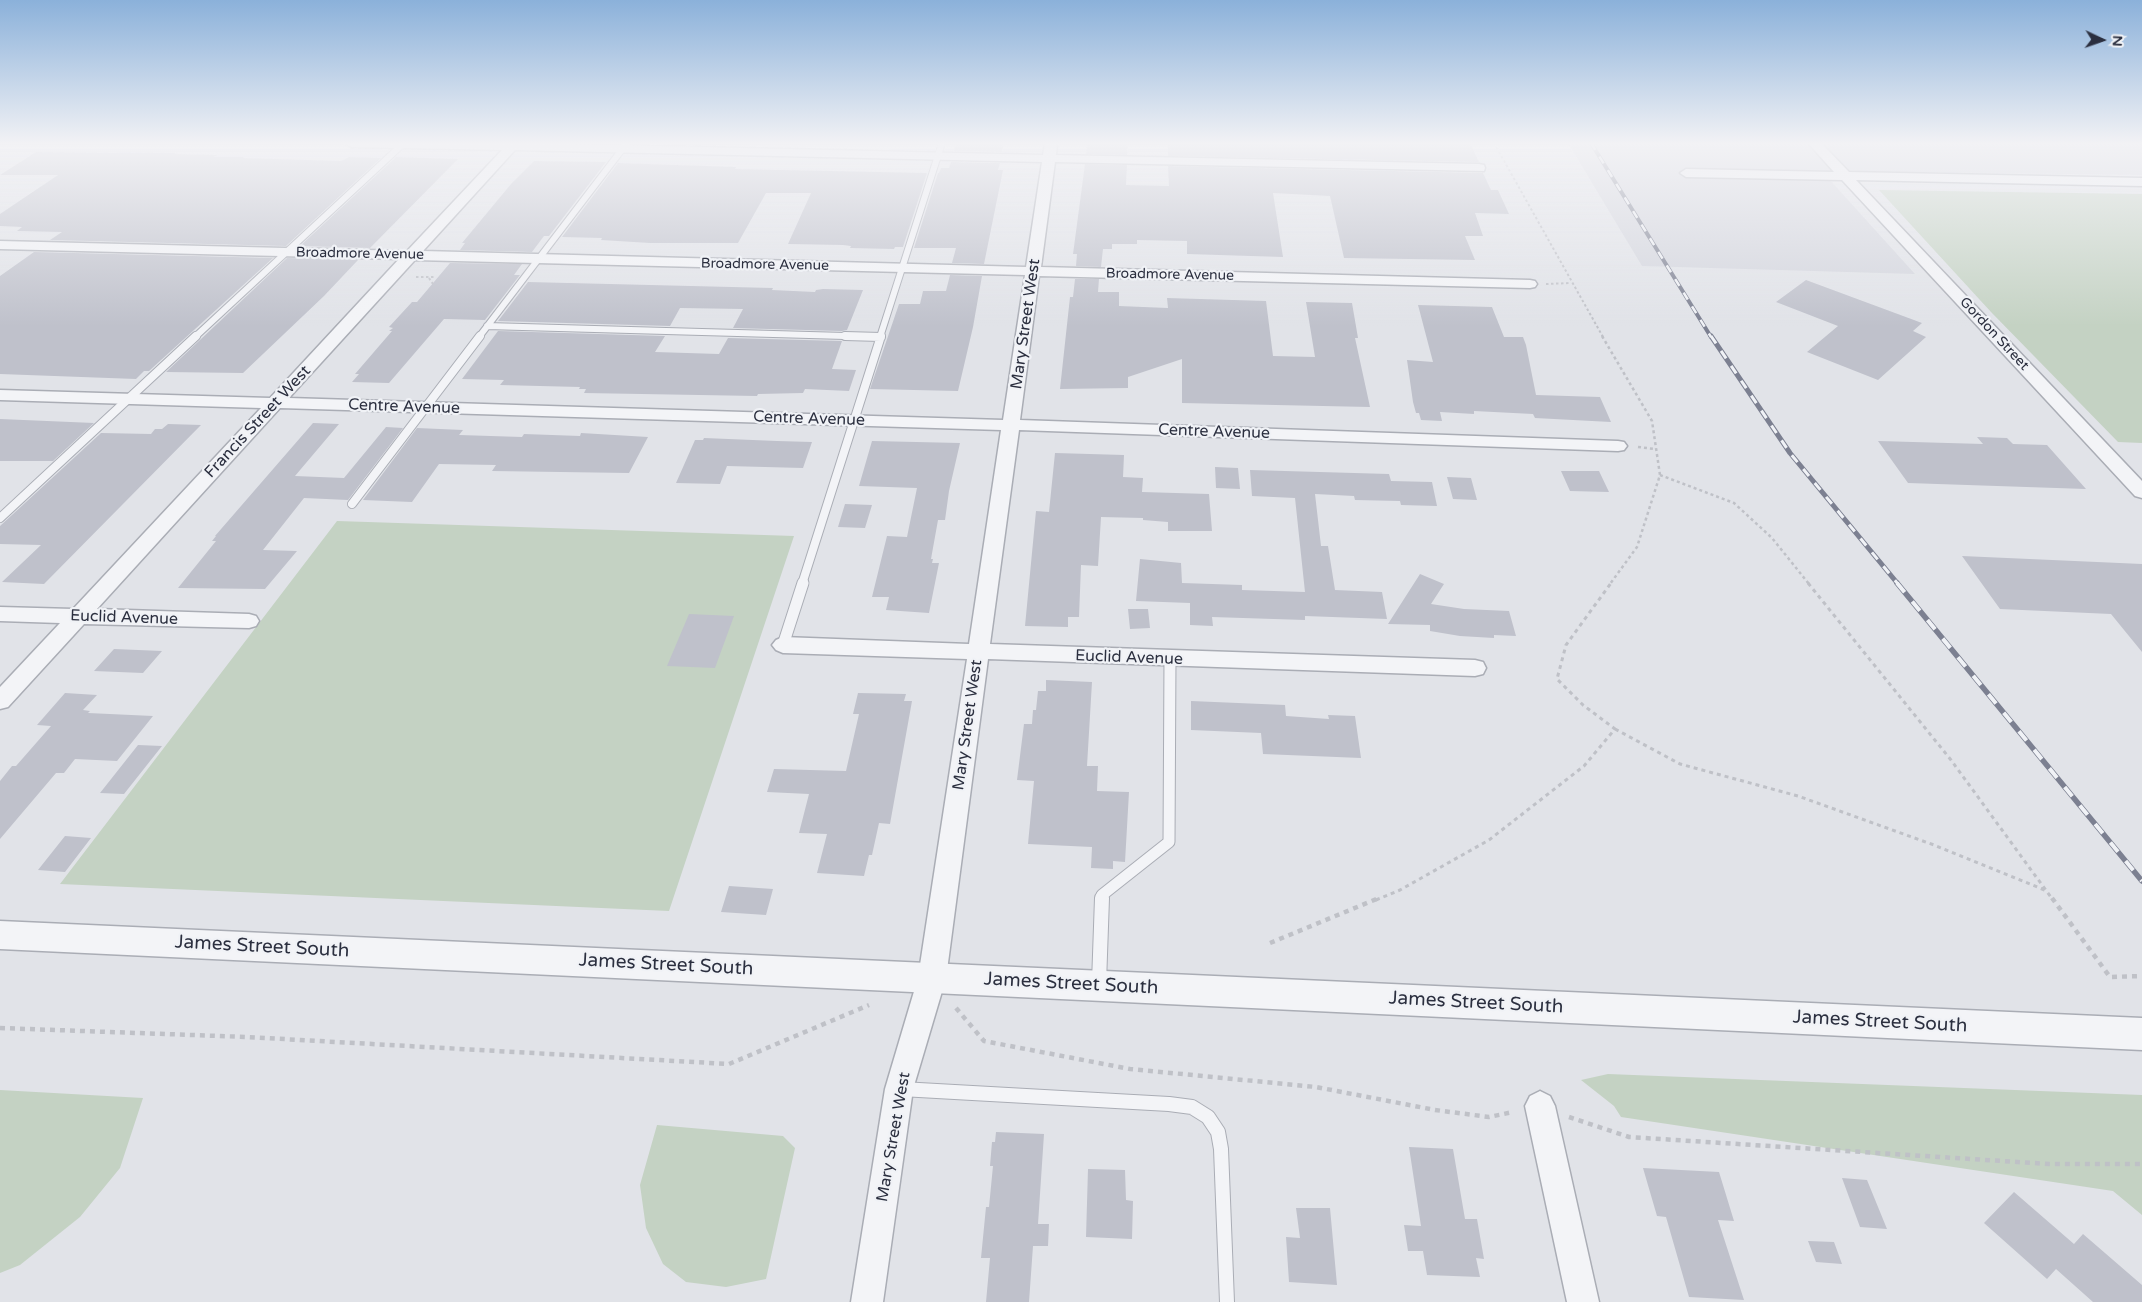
<!DOCTYPE html>
<html>
<head>
<meta charset="utf-8">
<style>
  body { margin:0 }
  #map { position:relative; width:2142px; height:1302px; overflow:hidden; background:#e1e3e8; font-family:"Varela Round",sans-serif }
  canvas { display:block }
  .north { position:absolute; left:2077px; top:15px; width:50px; height:50px; -webkit-text-stroke:4px #f0f2f6; paint-order:stroke; rotate:93deg; font-size:14px; font-weight:700; line-height:20px; text-align:center; color:#2b2f3f }
  .north::after { content:''; display:block; margin:auto; width:18px; height:22px; background:#2b2f3f; clip-path:polygon(50% 0,100% 100%,50% 72%,0 100%) }
</style>
</head>
<body>
<div id="map">
<canvas width="2142" height="1302"></canvas>
<div class="north">N</div>
</div>
<script>
const ctx = document.querySelector('canvas').getContext('2d');
ctx.lineJoin = 'round';
function fill(path, color) { ctx.fillStyle = color; ctx.fill(path, 'evenodd'); }
const poly = rows => new Path2D(rows.map(r => 'M' + r).join(''));
function strokePath(path, color, width, dash) { ctx.strokeStyle = color; ctx.lineWidth = width; ctx.lineCap = dash ? 'butt' : 'round'; ctx.setLineDash(dash || []); ctx.stroke(path); }
function write(font, color, halo, rows, align = 'center') {
  ctx.font = font + ' "Varela Round",sans-serif'; ctx.lineWidth = 4.5; ctx.setLineDash([]); ctx.textBaseline = 'middle'; ctx.strokeStyle = halo; ctx.fillStyle = color; for (const [text, x, y, turn = 0] of rows) {
    ctx.save(); ctx.translate(x, y); ctx.rotate((+turn || 0) * Math.PI / 180); ctx.textAlign = isNaN(turn) ? turn : align; if (halo) ctx.strokeText(text, 0, 0); ctx.fillText(text, 0, 0); ctx.restore();
  }
}
const built = poly([
  [1568,143,2142,143,2142,175,1816,171,1822,179,1829,179,1915,274,1642,266]
]);
const green = poly([
  [1879,190,2142,194,2142,443,2118,442,1991,312],
  [337,521,794,536,669,911,60,884],
  [1608,1074,2142,1095,2142,1215,2113,1191,1621,1117,1614,1106,1581,1080],
  [0,1090,143,1098,120,1168,80,1217,20,1265,0,1273],
  [657,1125,783,1136,795,1148,766,1279,726,1287,686,1282,663,1264,646,1228,640,1185]
]);
const building = poly([
  [956,143,1004,143,1002,152,954,151],
  [1087,143,1128,143,1127,155,1086,154],
  [1168,143,1470,143,1479,162,1168,156],
  [36,152,177,153,175,154,217,155,214,157,244,157,243,158,341,161,349,157,381,158,286,246,50,240,62,232,17,231,22,227,0,226,0,214,58,175,0,175],
  [396,157,458,159,370,248,300,246],
  [534,161,606,162,549,236,544,236,532,252,460,250,465,243,462,243,511,184],
  [951,162,1000,163,998,170,1003,170,984,264,952,263,956,248,914,248,938,173,939,173,941,168,949,168],
  [618,163,736,167,735,169,927,173,903,247,895,247,894,249,850,248,851,246,843,245,788,244,811,193,766,193,738,243,650,243,601,240,602,238,562,237],
  [1085,164,1127,165,1126,185,1169,186,1168,166,1483,173,1491,190,1498,190,1509,214,1475,213,1483,236,1465,236,1475,260,1344,258,1330,196,1273,193,1283,257,1187,254,1187,241,1137,240,1137,244,1112,244,1112,249,1103,249,1101,267,1076,266,1077,254,1073,254],
  [34,252,273,258,149,371,144,371,136,379,0,374,0,276],
  [287,258,358,260,324,296,243,373,166,372],
  [450,263,522,264,514,275,520,275,485,320,444,319,389,383,352,382,359,374,355,374,392,331,389,331,393,328,389,327,412,302,417,302],
  [950,275,982,276,973,327,958,391,870,389,899,304,920,304,923,291,946,291],
  [1075,279,1099,279,1098,292,1119,292,1119,306,1168,308,1167,298,1266,301,1273,356,1315,357,1306,302,1352,303,1358,338,1355,338,1370,407,1182,403,1182,359,1128,377,1128,388,1060,389,1070,297,1073,297],
  [1806,280,1922,323,1913,331,1926,337,1878,380,1807,352,1838,326,1776,302],
  [528,282,773,288,772,290,815,292,816,290,823,289,863,290,847,330,842,331,733,328,743,309,680,308,670,326,498,321],
  [1418,305,1492,307,1504,337,1523,337,1526,345,1536,395,1600,397,1611,422,1535,418,1533,414,1474,411,1474,414,1440,412,1442,421,1421,420,1419,413,1416,413,1413,402,1407,360,1433,362],
  [498,331,665,336,655,352,719,354,728,338,842,341,832,369,856,370,849,391,805,389,803,393,758,394,757,396,584,393,586,389,579,389,580,387,500,385,504,380,462,379],
  [0,419,94,423,53,461,0,461],
  [313,423,339,424,295,476,344,478,386,427,403,428,348,500,304,498,263,550,297,551,265,589,178,588,216,541,212,541,216,536,215,536],
  [168,424,201,425,44,584,2,582,41,545,0,544,0,526,101,433,151,434,155,429,162,429],
  [417,428,463,430,459,435,522,437,524,434,580,436,581,433,648,437,629,473,492,471,496,465,439,464,412,502,363,500],
  [1977,437,2007,438,2013,444,2047,445,2086,489,1908,483,1878,441,1983,444],
  [704,438,777,441,812,442,803,468,727,466,720,484,676,483,695,440,703,440],
  [872,441,960,443,949,491,945,520,938,520,931,559,933,559,932,563,939,563,929,613,886,610,889,597,872,597,887,536,907,537,917,488,859,486],
  [1055,453,1124,455,1123,477,1143,478,1142,492,1209,494,1212,531,1168,531,1168,522,1143,520,1143,518,1101,517,1098,566,1081,565,1079,617,1068,617,1068,627,1025,626,1036,511,1049,512],
  [1215,467,1238,468,1240,489,1216,488],
  [1250,470,1389,474,1391,481,1432,482,1437,506,1401,505,1400,501,1355,500,1354,496,1315,494,1321,546,1328,546,1335,590,1382,592,1387,619,1305,616,1305,620,1212,617,1213,626,1190,625,1190,603,1136,601,1140,559,1181,563,1182,583,1242,585,1242,590,1305,592,1295,498,1252,496],
  [1561,471,1599,471,1609,492,1570,491],
  [1447,477,1471,478,1477,500,1453,499],
  [845,504,872,505,865,528,838,527],
  [1962,556,2142,564,2142,652,2111,614,2000,609],
  [1420,574,1444,584,1431,604,1464,609,1509,611,1516,636,1494,635,1494,638,1460,636,1430,631,1430,625,1388,624],
  [1128,609,1148,609,1150,628,1130,629],
  [689,614,734,616,715,668,667,666],
  [114,649,162,651,143,673,94,671],
  [1046,680,1092,682,1087,766,1098,766,1097,791,1129,792,1125,862,1113,861,1113,869,1091,868,1092,847,1028,844,1034,781,1017,780,1024,724,1032,724,1033,710,1036,710,1038,691,1046,691],
  [65,693,97,695,83,710,90,711,88,713,153,716,117,761,75,759,64,773,56,773,0,839,0,781,12,766,16,766,51,726,37,725],
  [858,693,906,694,904,701,912,701,890,824,879,823,872,855,869,855,864,876,817,873,827,834,799,833,809,794,767,792,774,769,846,771,859,714,853,714],
  [1191,701,1285,705,1286,716,1329,719,1328,715,1355,716,1361,758,1263,754,1261,733,1191,730],
  [138,745,162,746,124,794,100,793],
  [65,836,91,838,65,872,38,870],
  [729,886,773,889,766,915,721,912],
  [996,1132,1044,1134,1038,1224,1049,1224,1048,1246,1033,1246,1029,1302,986,1302,990,1258,981,1258,986,1207,989,1207,993,1166,990,1166,992,1142,995,1142],
  [1409,1147,1453,1149,1465,1219,1477,1219,1484,1259,1476,1258,1480,1277,1427,1275,1423,1251,1408,1251,1404,1225,1421,1226],
  [1643,1168,1719,1172,1734,1221,1718,1220,1744,1300,1689,1297,1666,1217,1657,1216],
  [1088,1169,1125,1170,1126,1200,1133,1201,1132,1239,1086,1237],
  [1842,1178,1867,1180,1887,1229,1860,1227],
  [2014,1192,2074,1244,2083,1234,2142,1285,2142,1302,2093,1302,2056,1269,2047,1279,1984,1223],
  [1296,1208,1330,1208,1337,1285,1289,1282,1286,1237,1300,1238],
  [1808,1241,1834,1242,1842,1264,1816,1262]
]);
const pathFar3 = poly([
  [1494,143,1603,337],
  [416,277,435,277],
  [429,278,433,284],
  [1546,284,1571,283]
]);
const pathFar2 = poly([
  [1602,336,1652,421,1660,475,1637,547,1610,584],
  [1638,447,1655,449],
  [1660,475,1734,503,1772,538,1809,584]
]);
const pathFar1 = poly([
  [1808,583,1951,760,2053,900],
  [1615,729,1680,764,1798,796,1934,845,2047,891],
  [1376,900,1400,890,1489,840,1584,766,1615,729,1583,705,1557,679,1566,645,1611,583]
]);
const path = poly([
  [2052,898,2110,977,2142,976],
  [1270,943,1379,898],
  [956,1008,984,1041,1130,1069,1316,1087,1435,1110,1489,1117,1513,1112],
  [0,1028,247,1037,729,1064,869,1005],
  [1569,1117,1629,1137,2049,1164,2142,1164]
]);
const serviceFar3 = poly([
  [487,326,881,337],
  [195,337,404,143],
  [479,337,627,143],
  [880,337,942,143]
]);
const serviceFar2 = poly([
  [845,336,881,337],
  [352,504,480,336],
  [0,518,196,336],
  [802,584,881,336]
]);
const serviceFar1 = poly([
  [783,645,803,583],
  [1102,900,1102,895,1169,842,1170,659]
]);
const service = poly([
  [1099,983,1102,898],
  [901,1089,1169,1104,1192,1107,1208,1117,1218,1132,1221,1149,1227,1302]
]);
const minor = poly([
  [345,143,528,143,1043,155,1045,143,1057,143,1056,155,1479,164,1484,165,1485,168,1484,171,1055,162,1041,267,1530,280,1535,281,1537,284,1535,287,1530,288,1039,276,1020,420,1618,441,1624,442,1627,446,1624,450,1618,451,1019,430,990,644,1475,660,1483,662,1486,668,1483,674,1475,676,988,659,946,978,913,1089,883,1302,851,1302,885,1089,918,978,967,659,783,653,776,650,772,645,776,640,783,637,969,644,1001,430,280,408,97,609,249,614,256,616,259,621,256,626,249,628,84,624,8,707,0,709,0,687,60,623,0,621,0,607,73,609,261,408,0,400,0,390,270,398,399,259,0,249,0,241,407,251,502,150,351,147,345,143],
  [515,150,1042,162,1026,267,423,251,515,150],
  [415,260,1025,275,1003,420,289,398,415,260],
  [1808,143,1821,143,1849,172,2142,178,2142,186,1856,180,2142,481,2142,498,2135,496,1842,180,1686,177,1680,173,1686,169,1834,172,1808,143],
  [1540,1091,1550,1096,1555,1106,1599,1302,1567,1302,1525,1106,1530,1096,1540,1091]
]);
const tertiary = poly([
  [0,921,2142,1018,2142,1050,0,949,0,921]
]);
const railFar2 = poly([
  [1591,143,1711,337]
]);
const railFar1 = poly([
  [1711,336,1790,453,1898,584]
]);
const rail = poly([
  [1897,583,2142,881]
]);
const farStreetnames = [
  ["Broadmore Avenue",360,254,1],
  ["Broadmore Avenue",765,265,1],
  ["Broadmore Avenue",1170,275,1],
  ["Gordon Street",1994,334,47]
];
const streetNames = [
  ["Mary Street West",1026,324,-82],
  ["Centre Avenue",404,407,2],
  ["Centre Avenue",809,419,2],
  ["Francis Street West",258,422,-47],
  ["Centre Avenue",1214,432,2],
  ["Euclid Avenue",124,618,2],
  ["Euclid Avenue",1129,658,2],
  ["Mary Street West",968,725,-82],
  ["Mary Street West",894,1137,-80]
];
const nearStreetnames = [
  ["James Street South",262,947,3],
  ["James Street South",666,965,3],
  ["James Street South",1071,984,3],
  ["James Street South",1476,1003,3],
  ["James Street South",1880,1022,3]
];
fill(built, '#d3d5dd');
fill(green, '#c4d2c3');
fill(building, '#bfc1cb');
strokePath(serviceFar3, '#aaadb5', 8);
strokePath(serviceFar2, '#aaadb5', 10);
strokePath(serviceFar1, '#aaadb5', 13);
strokePath(service, '#aaadb5', 16);
strokePath(minor, '#aaadb5', 3);
strokePath(tertiary, '#aaadb5', 3);
strokePath(pathFar3, '#bfc1c7', 2, [2.5, 2.5]);
strokePath(pathFar2, '#bfc1c7', 2.5, [3, 3]);
strokePath(pathFar1, '#bfc1c7', 3, [4, 4]);
strokePath(path, '#bfc1c7', 4.5, [5, 5]);
strokePath(serviceFar3, '#f3f4f7', 6);
strokePath(serviceFar2, '#f3f4f7', 8);
strokePath(serviceFar1, '#f3f4f7', 11);
strokePath(service, '#f3f4f7', 14);
fill(minor, '#f3f4f7');
fill(tertiary, '#f3f4f7');
strokePath(railFar2, '#7c8091', 4);
strokePath(railFar1, '#7c8091', 5);
strokePath(rail, '#7c8091', 5.5);
strokePath(railFar2, '#f0f2f6', 2.5, [8]);
strokePath(railFar1, '#f0f2f6', 3, [9]);
strokePath(rail, '#f0f2f6', 4, [12]);
const sky = ctx.createLinearGradient(0, 0, 0, 326);
sky.addColorStop(0, '#8bb1da');
sky.addColorStop(0.44, '#f2f2f5');
sky.addColorStop(1, '#f2f2f500');
ctx.fillStyle = sky;
ctx.fillRect(0, 0, 2142, 326);
write('14px', '#2b2f3f', '#f0f2f6', farStreetnames);
write('16px', '#2b2f3f', '#f0f2f6', streetNames);
write('19px', '#2b2f3f', '#f0f2f6', nearStreetnames);
</script>
</body>
</html>
